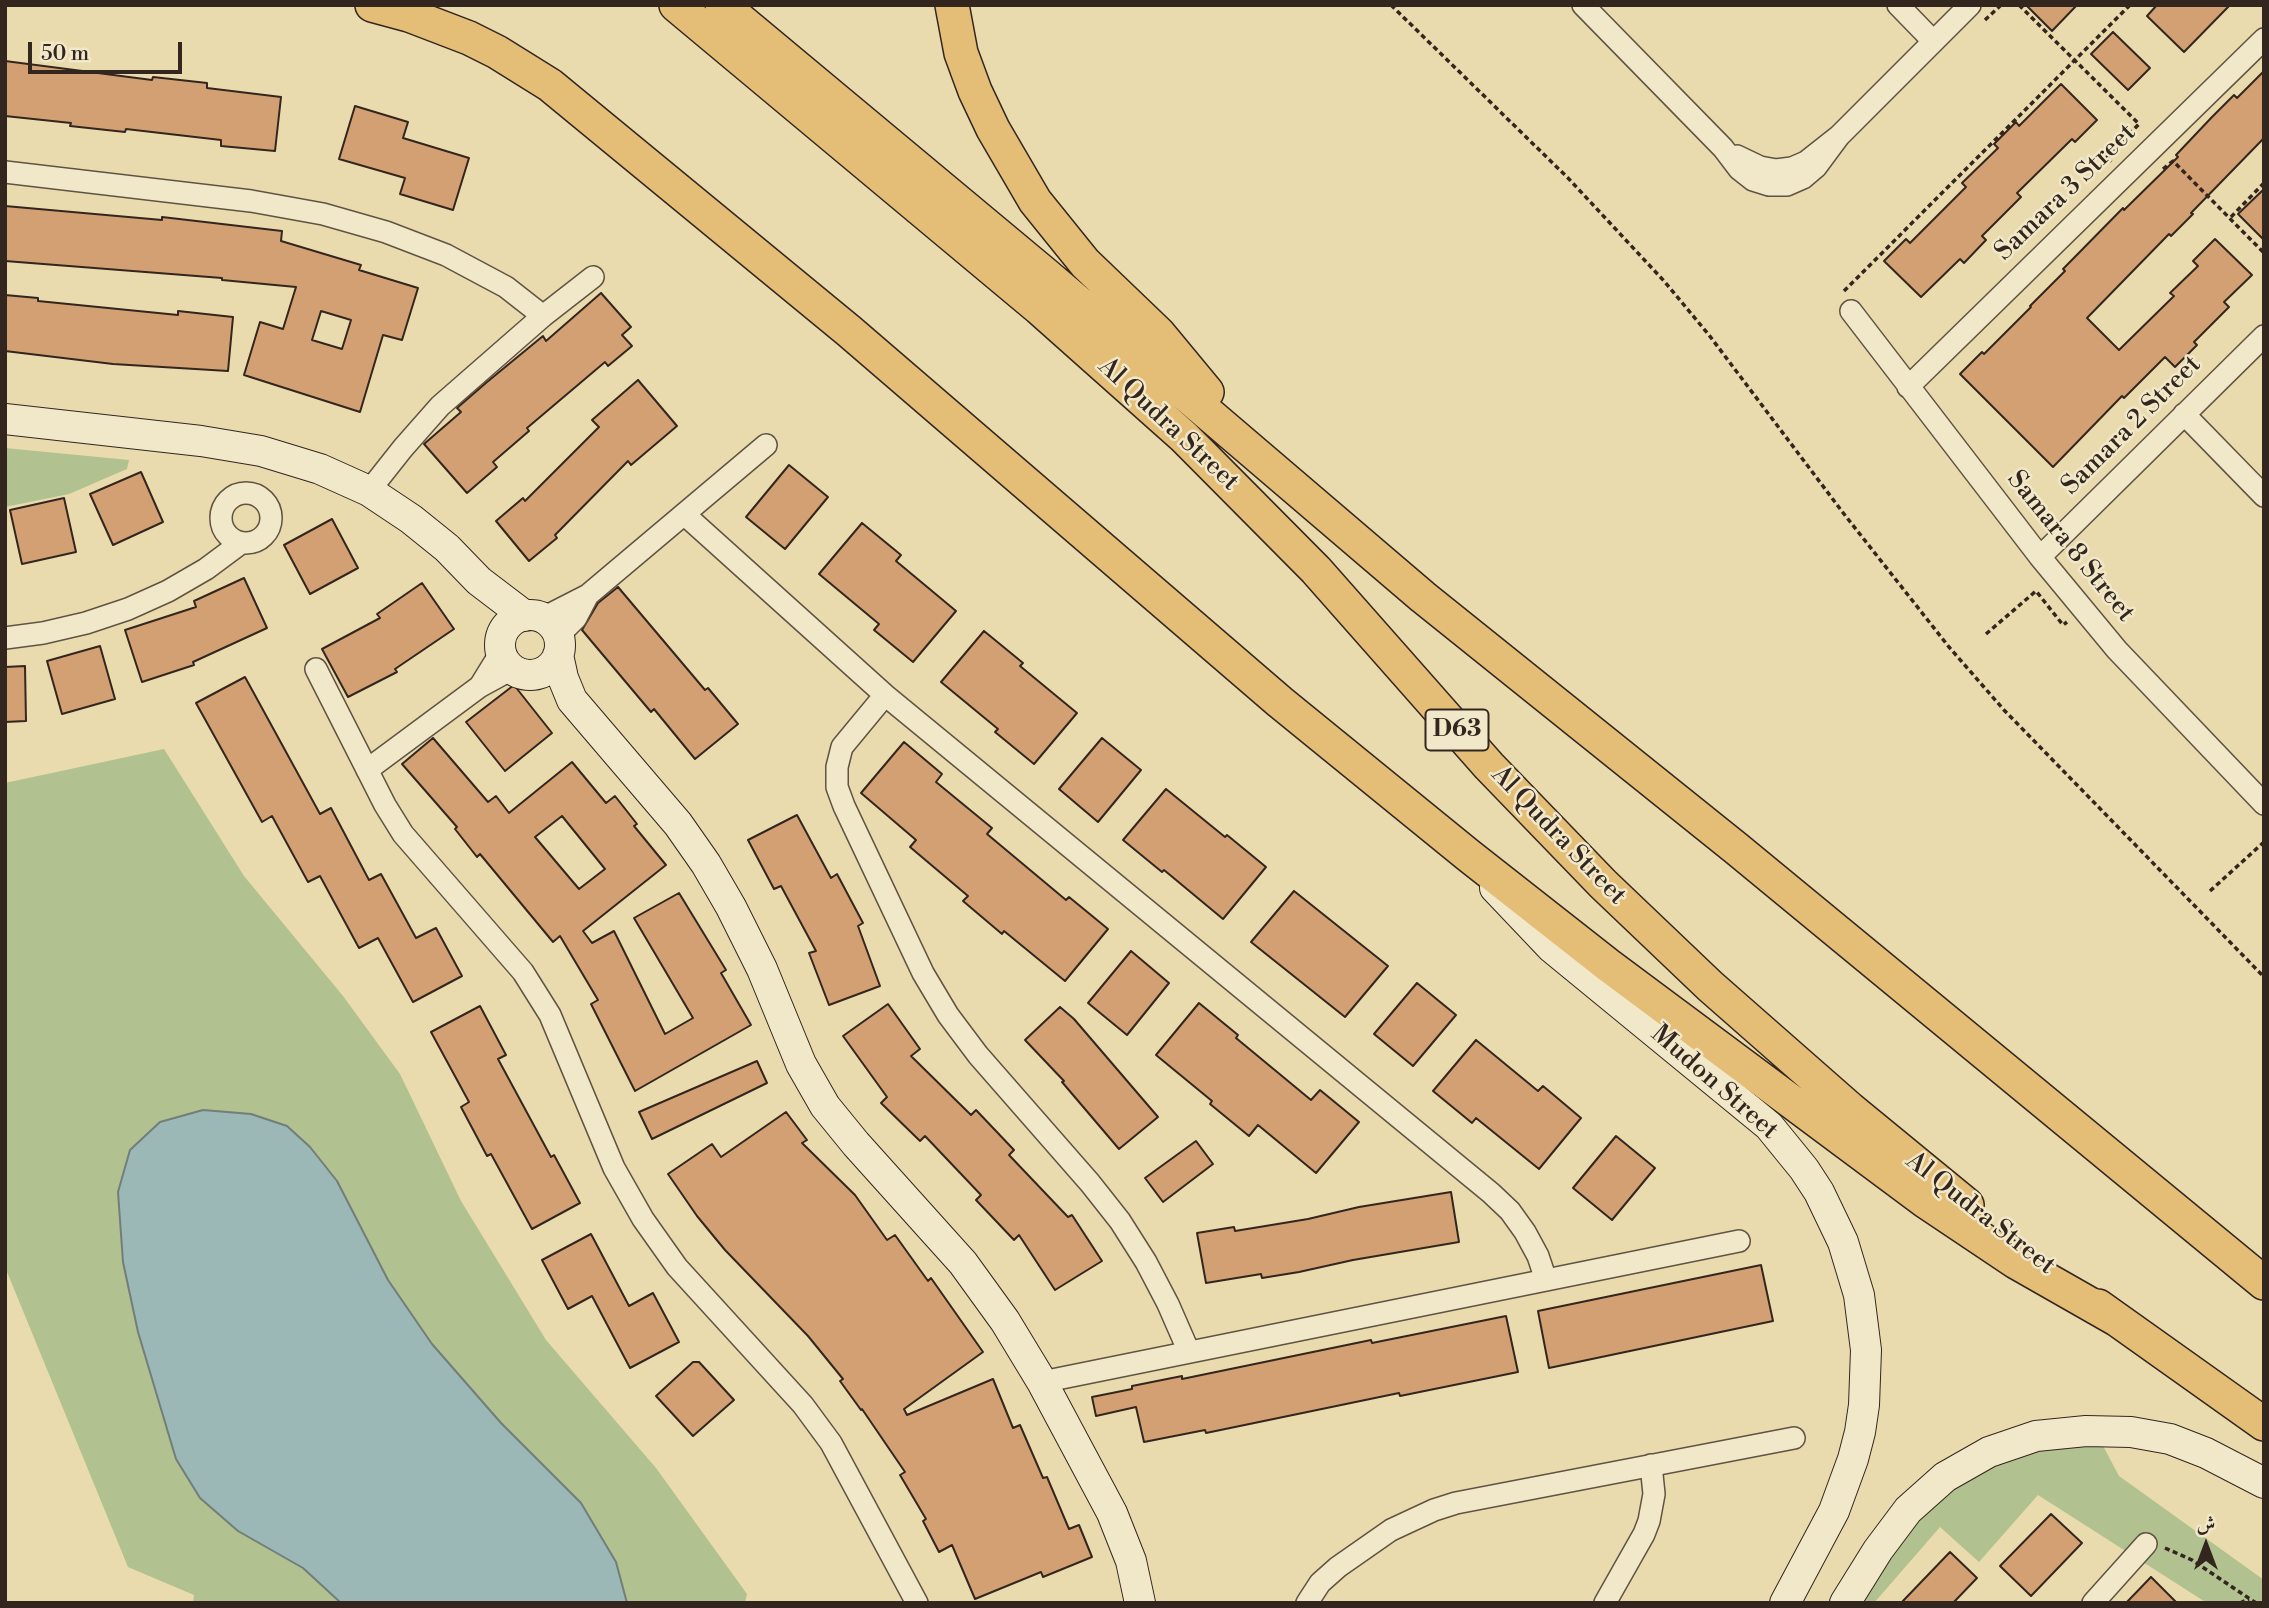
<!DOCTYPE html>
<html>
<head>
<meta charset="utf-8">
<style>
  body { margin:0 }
  #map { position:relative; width:2269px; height:1608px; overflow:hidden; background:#e9dbae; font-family:"Libre Bodoni",Amiri,serif }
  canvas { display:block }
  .frame { position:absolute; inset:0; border:7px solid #33261e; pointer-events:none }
  .north { position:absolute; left:2171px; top:1510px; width:70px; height:70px; -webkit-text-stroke:5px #f1e8ca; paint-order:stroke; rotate:0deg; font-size:19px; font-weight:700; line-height:28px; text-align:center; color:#33261e }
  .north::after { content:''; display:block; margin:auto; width:24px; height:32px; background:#33261e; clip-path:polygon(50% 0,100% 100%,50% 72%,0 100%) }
  .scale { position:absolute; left:28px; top:42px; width:154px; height:32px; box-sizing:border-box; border:4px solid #33261e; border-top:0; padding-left:9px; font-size:21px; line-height:24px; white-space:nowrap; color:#33261e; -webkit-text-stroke:5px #f1e8ca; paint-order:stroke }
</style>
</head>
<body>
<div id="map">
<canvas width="2269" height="1608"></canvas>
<div class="frame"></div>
<div class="north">ش</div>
<div class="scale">50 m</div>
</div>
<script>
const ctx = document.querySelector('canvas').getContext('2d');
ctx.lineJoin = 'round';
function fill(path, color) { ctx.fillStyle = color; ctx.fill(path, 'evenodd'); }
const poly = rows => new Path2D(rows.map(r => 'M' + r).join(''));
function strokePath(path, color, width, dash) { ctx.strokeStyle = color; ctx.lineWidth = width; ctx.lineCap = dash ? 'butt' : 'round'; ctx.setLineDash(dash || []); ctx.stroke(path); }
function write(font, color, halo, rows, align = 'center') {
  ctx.font = font + ' "Libre Bodoni",serif'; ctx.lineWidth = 5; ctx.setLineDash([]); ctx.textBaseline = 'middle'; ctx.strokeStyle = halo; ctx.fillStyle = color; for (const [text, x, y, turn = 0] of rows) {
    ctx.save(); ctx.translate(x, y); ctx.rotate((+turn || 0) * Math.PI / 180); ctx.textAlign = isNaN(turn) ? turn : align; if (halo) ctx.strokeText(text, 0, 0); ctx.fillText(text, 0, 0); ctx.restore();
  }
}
const green = poly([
  [5,448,129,460,127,469,69,494,5,507],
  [164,749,244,876,343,996,400,1074,461,1201,546,1340,656,1468,747,1594,745,1603,193,1603,194,1595,128,1567,5,1267,5,783],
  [2101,1442,2119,1476,2264,1580,2264,1603,2207,1603,2038,1495,1979,1562,1940,1527,1874,1603,1844,1603,1872,1558,1995,1451]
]);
const water = poly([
  [203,1110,251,1114,287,1126,310,1147,337,1181,388,1280,432,1344,501,1423,581,1503,616,1562,627,1603,341,1603,303,1568,238,1531,200,1498,176,1459,138,1332,123,1262,118,1192,130,1150,160,1122,203,1110]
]);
const building = poly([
  [2026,5,2077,5,2052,31,2026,5],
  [2157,5,2230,5,2184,52,2147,16,2157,5],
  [2113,32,2150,68,2128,90,2091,54,2113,32],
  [5,61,152,80,153,77,207,83,207,88,281,97,275,151,221,146,221,140,126,129,125,132,70,126,71,123,5,116,5,61],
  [2264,71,2264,138,2191,213,2193,214,2171,236,2169,234,2087,318,2119,350,2174,296,2170,293,2198,266,2193,261,2215,239,2252,275,2224,302,2229,307,2194,342,2197,345,2175,367,2165,357,2124,398,2122,396,2053,467,1960,374,1982,352,1984,354,2031,307,2030,306,2065,271,2063,269,2123,208,2124,210,2178,157,2176,155,2212,117,2234,95,2237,98,2264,71],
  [2061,84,2097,120,2075,142,2072,139,2017,193,2021,197,1982,236,1986,240,1964,263,1960,259,1921,297,1884,261,1906,239,1910,243,1966,187,1962,183,1998,148,1994,144,2016,122,2019,126,2061,84],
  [355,106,408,122,403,138,469,158,453,210,400,194,405,178,339,159,355,106],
  [2264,189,2264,240,2238,214,2264,189],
  [5,206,162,220,162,217,282,231,281,241,361,265,359,270,418,288,402,340,383,335,360,412,244,375,260,322,283,329,296,287,222,280,222,278,5,261,5,206],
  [321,311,351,320,342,349,312,340,321,311],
  [601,293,631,327,622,335,632,346,608,366,605,362,527,428,529,431,493,462,497,467,467,493,424,444,461,412,457,408,487,382,543,336,546,341,601,293],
  [5,295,38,298,38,301,178,315,178,311,233,317,228,371,113,364,5,351,5,295],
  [638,380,677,426,631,465,628,461,555,535,557,538,529,561,496,521,523,498,525,501,599,427,592,420,638,380],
  [789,465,828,497,785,549,746,517,789,465],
  [141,472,163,522,113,545,90,494,141,472],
  [64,498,76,552,22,564,10,510,64,498],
  [332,519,358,568,310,594,284,545,332,519],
  [862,523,901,555,896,561,956,611,913,662,874,630,879,624,819,574,862,523],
  [244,578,267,628,193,662,194,665,142,682,125,630,196,607,194,601,244,578],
  [422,583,454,629,395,669,397,672,348,697,322,649,380,618,377,614,422,583],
  [618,587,705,690,708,688,738,724,695,759,654,709,651,712,582,630,598,603,618,587],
  [984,631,1023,663,1020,666,1077,713,1034,764,995,732,998,729,941,682,984,631],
  [100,646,115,699,62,714,47,661,100,646],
  [25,666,26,721,5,722,5,667,25,666],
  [245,677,320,814,331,808,369,880,381,874,416,938,436,928,462,976,413,1002,378,938,359,948,320,876,308,882,272,816,262,822,196,703,245,677],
  [514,685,552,733,505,771,466,722,514,685],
  [433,738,488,802,496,796,509,813,572,762,606,803,615,796,637,824,634,826,666,865,583,931,592,943,614,931,665,1034,693,1018,634,918,679,893,726,970,721,973,751,1025,635,1091,591,1004,598,1000,560,936,553,942,480,854,477,857,455,829,457,827,402,764,433,738],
  [562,816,605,869,579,889,535,837,562,816],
  [1102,738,1141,770,1098,822,1059,789,1102,738],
  [904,742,942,774,936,782,992,828,987,834,1066,900,1069,897,1108,929,1065,981,1004,931,1002,934,963,901,968,896,910,847,916,840,861,793,904,742],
  [1166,789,1225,837,1227,835,1266,867,1223,919,1164,870,1162,872,1123,840,1166,789],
  [797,815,831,878,837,874,863,923,858,926,880,986,829,1005,809,953,816,951,781,886,774,889,748,840,797,815],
  [1294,891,1388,966,1345,1017,1251,942,1294,891],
  [1131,951,1169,983,1127,1035,1088,1003,1131,951],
  [1417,983,1456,1015,1413,1066,1374,1034,1417,983],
  [1199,1003,1238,1035,1236,1038,1311,1100,1320,1090,1359,1122,1316,1173,1258,1125,1249,1136,1210,1104,1212,1101,1156,1055,1199,1003],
  [888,1004,920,1049,911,1056,971,1115,976,1110,1014,1150,1009,1155,1068,1217,1072,1215,1102,1261,1055,1290,1019,1235,1014,1240,976,1200,981,1195,925,1136,920,1141,881,1103,887,1097,843,1036,888,1004],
  [480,1006,506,1055,498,1059,551,1157,554,1155,580,1203,532,1229,491,1154,487,1156,461,1107,469,1102,431,1032,480,1006],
  [1060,1007,1074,1019,1158,1117,1119,1149,1062,1082,1064,1081,1025,1040,1060,1007],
  [1476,1040,1538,1091,1543,1086,1581,1118,1539,1169,1476,1118,1472,1123,1433,1091,1476,1040],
  [757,1061,767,1083,652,1139,639,1112,757,1061],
  [786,1112,807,1140,802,1143,855,1195,887,1240,895,1235,928,1281,931,1278,983,1352,904,1409,907,1415,993,1379,1013,1428,1020,1425,1043,1478,1047,1477,1069,1529,1079,1525,1092,1557,1043,1577,1041,1572,975,1599,952,1545,939,1552,923,1521,926,1519,900,1475,905,1472,862,1409,861,1410,840,1381,843,1379,808,1336,725,1250,697,1216,668,1174,712,1144,721,1157,786,1112],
  [1616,1136,1655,1168,1612,1220,1573,1188,1616,1136],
  [1196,1141,1213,1164,1163,1202,1145,1178,1196,1141],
  [1451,1192,1459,1242,1353,1260,1299,1272,1262,1278,1261,1274,1206,1283,1197,1233,1234,1227,1235,1231,1308,1219,1359,1207,1451,1192],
  [591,1234,629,1306,653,1293,679,1342,630,1368,592,1296,568,1309,542,1260,591,1234],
  [1761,1265,1773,1321,1549,1368,1538,1311,1761,1265],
  [1506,1316,1518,1372,1400,1396,1399,1393,1206,1433,1205,1430,1144,1442,1136,1407,1096,1416,1092,1397,1132,1389,1132,1386,1182,1376,1182,1379,1371,1340,1372,1343,1506,1316],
  [693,1362,699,1362,734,1400,693,1436,656,1396,693,1362],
  [2051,1514,2082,1543,2031,1596,2000,1566,2051,1514],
  [1950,1552,1977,1578,1953,1603,1901,1603,1950,1552],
  [2151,1577,2177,1603,2126,1603,2151,1577]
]);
const path = poly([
  [1391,5,1568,178,1664,281,1709,335,1844,514,1949,647,2004,710,2264,977],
  [2019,5,2139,124,2107,157,2111,162],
  [1985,20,2001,5],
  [2163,169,2173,161,2264,253],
  [2231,217,2263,184],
  [1844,291,2130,5],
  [1986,634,2036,591,2063,625,2067,622],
  [2210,891,2264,842],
  [2165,1548,2192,1560,2256,1603],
  [2240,1603,2249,1599]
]);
const street = poly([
  [1583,5,1723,148,1739,169,1753,180,1769,185,1787,185,1803,178,1816,167,1839,136],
  [1898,5,1933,41],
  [1737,156,1760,167,1776,170,1792,168,1806,162,1839,136,1970,5],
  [5,172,251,201,323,214,386,232,446,255,506,287,543,316],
  [1851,311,2040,557,2117,650,2264,804],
  [1908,387,2264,39],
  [2184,414,2264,496],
  [369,491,403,448,440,406,543,316,593,277],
  '221 518a25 25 0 1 1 50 0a25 25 0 1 1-50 0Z',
  [684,514,885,695,1491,1193,1510,1211,1525,1232,1538,1256,1546,1280],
  [2040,557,2264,336],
  [543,618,588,595,766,445],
  [558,636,576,618,588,595],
  [5,638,43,633,86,623,128,609,168,591,206,569,241,543],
  [316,669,385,805,403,834,523,972,550,1015,614,1168,643,1219,677,1267,803,1405,831,1443,917,1603],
  [480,686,501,652],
  [885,695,842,747,837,767,837,787,844,806,923,973,948,1015,978,1055,1090,1183,1120,1221,1146,1262,1168,1304,1189,1352],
  [367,770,479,687,512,669],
  [1042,1382,1739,1241],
  [1307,1603,1320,1583,1338,1567,1391,1530,1434,1510,1456,1503,1794,1438],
  [1605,1603,1644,1534,1649,1521,1654,1494,1651,1465],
  [2093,1603,2146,1544]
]);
const secondary = poly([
  [5,419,201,441,261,451,320,469,369,491,411,519,447,548,479,581,525,616],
  '500 645a30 30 0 1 1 60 0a30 30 0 1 1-60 0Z',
  [558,655,563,678,572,700,678,824,706,864,731,907,762,969,801,1064,825,1106,856,1144,963,1263,1005,1321,1042,1382,1112,1513,1131,1561,1140,1603],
  [1495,888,1552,948,1769,1126,1804,1169,1819,1192,1843,1242,1859,1295,1866,1350,1864,1405,1860,1432,1853,1459,1834,1511,1785,1603],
  [1845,1603,1878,1550,1908,1510,1945,1477,1989,1452,2036,1436,2086,1431,2131,1432,2170,1439,2206,1453,2264,1483]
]);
const primary = poly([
  [372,5,409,15,469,38,497,52,550,85,849,331,1280,702,1468,855,1608,965,1925,1201,2016,1262,2116,1319],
  [676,5,1039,308,1184,437,1316,570,1489,766,1603,884,1710,986,1850,1109,1967,1205],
  [722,5,1046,275,1423,597,1737,849,2264,1283],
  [952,5,961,53,975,91,993,129,1035,201,1085,263,1159,334,1207,392],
  [2098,1306,2264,1424]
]);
const shields = [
  [1457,730,63]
];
const shieldNames = [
  ["D63",1457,730]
];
const streetNames = [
  ["Samara 3 Street",2066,193,-44],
  ["Al Qudra Street",1168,425,43],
  ["Samara 2 Street",2132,426,-45],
  ["Samara 8 Street",2070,547,51],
  ["Al Qudra Street",1558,836,46],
  ["Mudon Street",1714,1083,41],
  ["Al Qudra Street",1980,1214,38]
];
fill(green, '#b1c18f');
fill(water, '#9cb8b6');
strokePath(water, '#727e79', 2);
fill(building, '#d3a073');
strokePath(building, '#33261e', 2);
strokePath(street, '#605342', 24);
strokePath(secondary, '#33261e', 32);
strokePath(primary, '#33261e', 36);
strokePath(path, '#33261e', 3.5, [5, 3.5]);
strokePath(street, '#f1e8ca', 21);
strokePath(secondary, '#f1e8ca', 30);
strokePath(primary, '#e4be77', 33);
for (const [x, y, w] of shields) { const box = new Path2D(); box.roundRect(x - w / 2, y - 20.5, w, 41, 5); ctx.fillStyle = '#f1e8ca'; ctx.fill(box); strokePath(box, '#33261e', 2); }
write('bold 24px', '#33261e', null, shieldNames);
write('26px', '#33261e', '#f1e8ca', streetNames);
</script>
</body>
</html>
